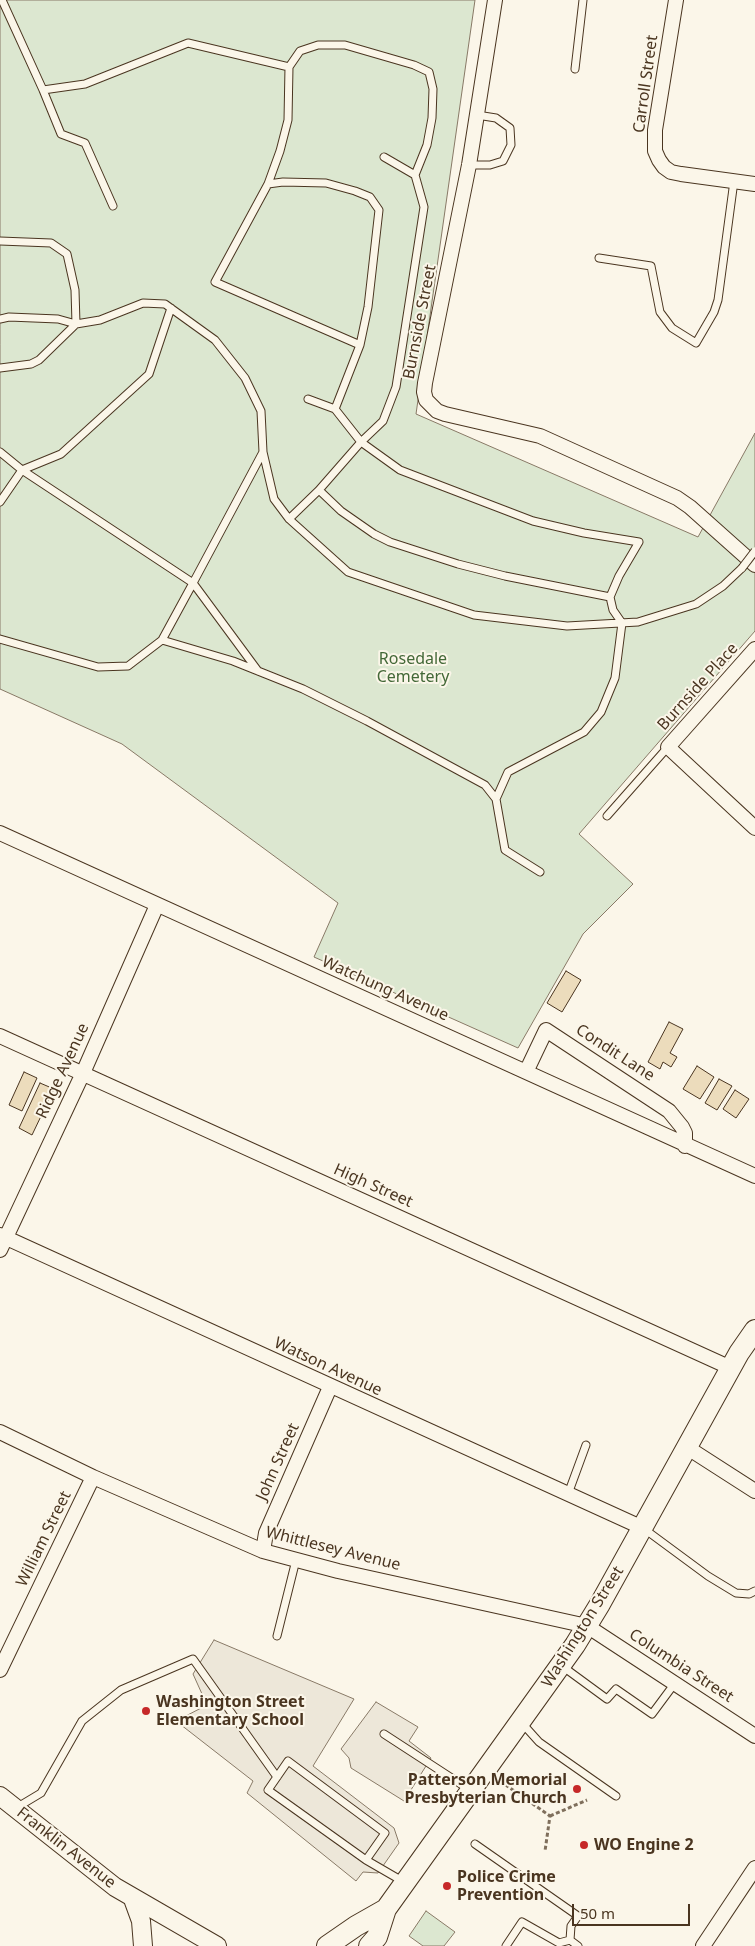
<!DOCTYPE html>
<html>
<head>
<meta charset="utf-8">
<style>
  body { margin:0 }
  #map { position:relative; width:755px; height:1946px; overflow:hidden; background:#fbf6e9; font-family:"Noto Sans",sans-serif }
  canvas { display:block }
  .scale { position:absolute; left:572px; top:1904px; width:118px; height:22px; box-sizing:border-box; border:2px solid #4a3520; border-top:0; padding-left:6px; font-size:15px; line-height:18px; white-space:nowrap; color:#4a3520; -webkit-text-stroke:4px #fbf6e9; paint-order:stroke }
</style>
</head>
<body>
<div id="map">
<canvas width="755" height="1946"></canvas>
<div class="scale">50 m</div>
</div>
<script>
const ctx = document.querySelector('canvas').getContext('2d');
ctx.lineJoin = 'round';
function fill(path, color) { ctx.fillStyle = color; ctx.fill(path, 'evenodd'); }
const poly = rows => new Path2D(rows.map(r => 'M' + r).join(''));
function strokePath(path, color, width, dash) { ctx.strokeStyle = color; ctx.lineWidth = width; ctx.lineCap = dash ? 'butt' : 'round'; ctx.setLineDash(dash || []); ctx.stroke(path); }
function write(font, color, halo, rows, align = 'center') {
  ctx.font = font + ' "Noto Sans",sans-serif'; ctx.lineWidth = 4; ctx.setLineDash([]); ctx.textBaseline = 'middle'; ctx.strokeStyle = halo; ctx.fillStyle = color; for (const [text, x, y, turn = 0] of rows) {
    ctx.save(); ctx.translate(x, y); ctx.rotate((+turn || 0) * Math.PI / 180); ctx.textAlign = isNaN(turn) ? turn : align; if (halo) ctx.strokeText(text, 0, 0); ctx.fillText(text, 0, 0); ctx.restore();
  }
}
const green = poly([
  [0,0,475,0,416,414,698,537,755,433,755,631,579,834,633,884,583,934,518,1048,314,957,338,903,122,744,0,689,0,0],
  [426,1911,455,1932,444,1946,423,1946,409,1936,426,1911]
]);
const parking = poly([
  [214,1640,354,1699,313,1766,394,1828,399,1843,378,1873,363,1872,356,1881,247,1793,253,1781,176,1721,207,1705,193,1674,214,1640],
  [376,1702,418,1727,409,1741,431,1758,404,1801,351,1768,349,1758,341,1749,376,1702]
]);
const building = poly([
  [566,971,581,980,562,1012,547,1003,566,971],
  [669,1022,683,1029,670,1053,677,1057,671,1067,663,1062,660,1069,648,1062,669,1022],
  [697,1066,714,1077,700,1099,683,1089,697,1066],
  [24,1072,37,1078,22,1111,9,1105,24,1072],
  [719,1079,732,1086,717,1110,705,1103,719,1079],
  [40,1083,54,1089,32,1135,19,1128,40,1083],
  [735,1090,749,1099,736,1118,723,1109,735,1090]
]);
const path = poly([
  [500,1781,550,1816,545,1851],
  [550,1816,587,1800]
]);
const service = poly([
  [2,0,43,90],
  [289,67,300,51,318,45,345,45,414,65,429,72,433,89,432,118,427,145,415,175,424,207,396,387,383,421,361,442,319,490],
  [575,69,583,0],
  [384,157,415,175],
  [469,165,490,165,503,161,511,145,510,128,496,118,477,115],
  [113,206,85,143,61,134,43,90,85,84,188,43,289,67,288,120,280,151,268,184],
  [0,241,51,243,67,254,75,290,76,324,39,360,31,364,0,368],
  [599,258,651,266,660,312,672,328,696,343,714,312,718,300,734,181],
  [0,319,9,317,58,319,76,324,100,320,143,303,165,304,215,340,245,378,261,411,263,452,193,583,258,671],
  [360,345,368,307,379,210,370,197,355,191,326,183,283,182,268,184,215,282,360,345,335,409,361,442,400,470,533,521,584,533,639,542,619,576,610,597,613,610,622,623,615,678,601,712,584,732,508,772,496,799],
  [308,399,335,409],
  [0,452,22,470,61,454,149,374,171,308],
  [263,452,274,499,289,519],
  [0,502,22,470,193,583,162,640,128,666,98,667,0,639],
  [610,597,505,576,458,564,390,542,374,534,341,511,319,490,289,519,348,572,474,615,567,626,638,622,696,604,723,586,742,568],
  [162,640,233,661,303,689,367,721,485,785,496,799,505,850,540,872],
  [607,816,668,747],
  [568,1494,586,1445],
  [643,1528,708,1576,736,1593,749,1594,755,1591],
  [277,1636,296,1560],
  [562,1666,607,1699,616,1689,652,1714,675,1683],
  [521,1722,539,1742,616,1796],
  [384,1734,470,1790],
  [16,1808,41,1793,82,1721,121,1690,193,1659,277,1777],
  [475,1844,578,1916,571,1926,570,1940],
  [366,1860,385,1833,288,1761,268,1790,366,1860,404,1882],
  [506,1946,522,1922,559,1943,570,1940,578,1946]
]);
const minor = poly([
  [495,0,469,165,425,383,424,392,426,400,437,411,445,414,540,436,677,498,690,507,755,565],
  [676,0,655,130,655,151,659,160,664,167,671,172,681,174,755,184],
  [755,649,668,747,755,828],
  [0,833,755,1176],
  [0,1036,731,1368],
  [526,1072,546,1030,669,1111,682,1127,685,1133,685,1146],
  [0,1235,643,1528],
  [0,1250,83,1073,157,905],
  [0,1432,93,1477,263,1551,338,1571,587,1626,755,1736],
  [688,1448,755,1491],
  [263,1551,266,1533,330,1387],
  [0,1670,93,1477],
  [703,1946,755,1868]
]);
const tertiary = poly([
  [0,1796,115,1887,217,1946],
  [133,1899,141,1921,143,1946]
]);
const secondary = poly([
  [327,1946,356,1926,386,1909],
  [369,1946,377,1937,386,1909,575,1645,600,1604,739,1353,755,1330]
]);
const serviceBridge = poly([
  [742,568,755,551]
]);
const markers = [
  [146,1711,5,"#c62828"],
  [577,1789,5,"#c62828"],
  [584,1845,5,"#c62828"],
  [447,1886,5,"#c62828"]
];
const streetNames = [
  ["Carroll Street",646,84,-82],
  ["Burnside Street",420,322,-79],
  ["Burnside Place",698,687,-48],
  ["Watchung Avenue",385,989,24],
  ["Condit Lane",615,1053,33],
  ["Ridge Avenue",63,1071,-65],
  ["High Street",373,1186,24],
  ["Watson Avenue",328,1367,25],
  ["John Street",278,1462,-66],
  ["William Street",44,1539,-64],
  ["Whittlesey Avenue",333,1549,14],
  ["Washington Street",583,1627,-58],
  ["Columbia Street",681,1666,33],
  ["Franklin Avenue",66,1848,38]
];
const parkNames = [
  ["Rosedale",413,659],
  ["Cemetery",413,677]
];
const poiNames = [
  ["Washington Street",156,1702],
  ["Elementary School",156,1720],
  ["Patterson Memorial",567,1780,"right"],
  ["Presbyterian Church",567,1798,"right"],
  ["WO Engine 2",594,1845],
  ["Police Crime",457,1877],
  ["Prevention",457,1895]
];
fill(green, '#dce7d0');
strokePath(green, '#887966', 1);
fill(parking, '#ede7d9');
strokePath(parking, '#887966', 1);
fill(building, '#ecdcbc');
strokePath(building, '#4a3520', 1);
strokePath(service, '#4a3520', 9);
strokePath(minor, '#4a3520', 16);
strokePath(tertiary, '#4a3520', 20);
strokePath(secondary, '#4a3520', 22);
strokePath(path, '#7f6f5c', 3, [4, 2.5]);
strokePath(service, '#fbf6e9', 7);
strokePath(minor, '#fbf6e9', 14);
strokePath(tertiary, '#fbf6e9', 18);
strokePath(secondary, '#fbf6e9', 20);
strokePath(serviceBridge, '#4a3520', 9, []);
strokePath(serviceBridge, '#fbf6e9', 7);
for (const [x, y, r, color] of markers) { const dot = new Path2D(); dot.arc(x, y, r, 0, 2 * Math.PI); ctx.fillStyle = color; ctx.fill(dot); strokePath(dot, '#fbf6e9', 2); }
write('16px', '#4a3520', '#fbf6e9', streetNames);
write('16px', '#436837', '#fbf6e9', parkNames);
write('bold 16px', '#4a3520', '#fbf6e9', poiNames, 'left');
</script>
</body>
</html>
